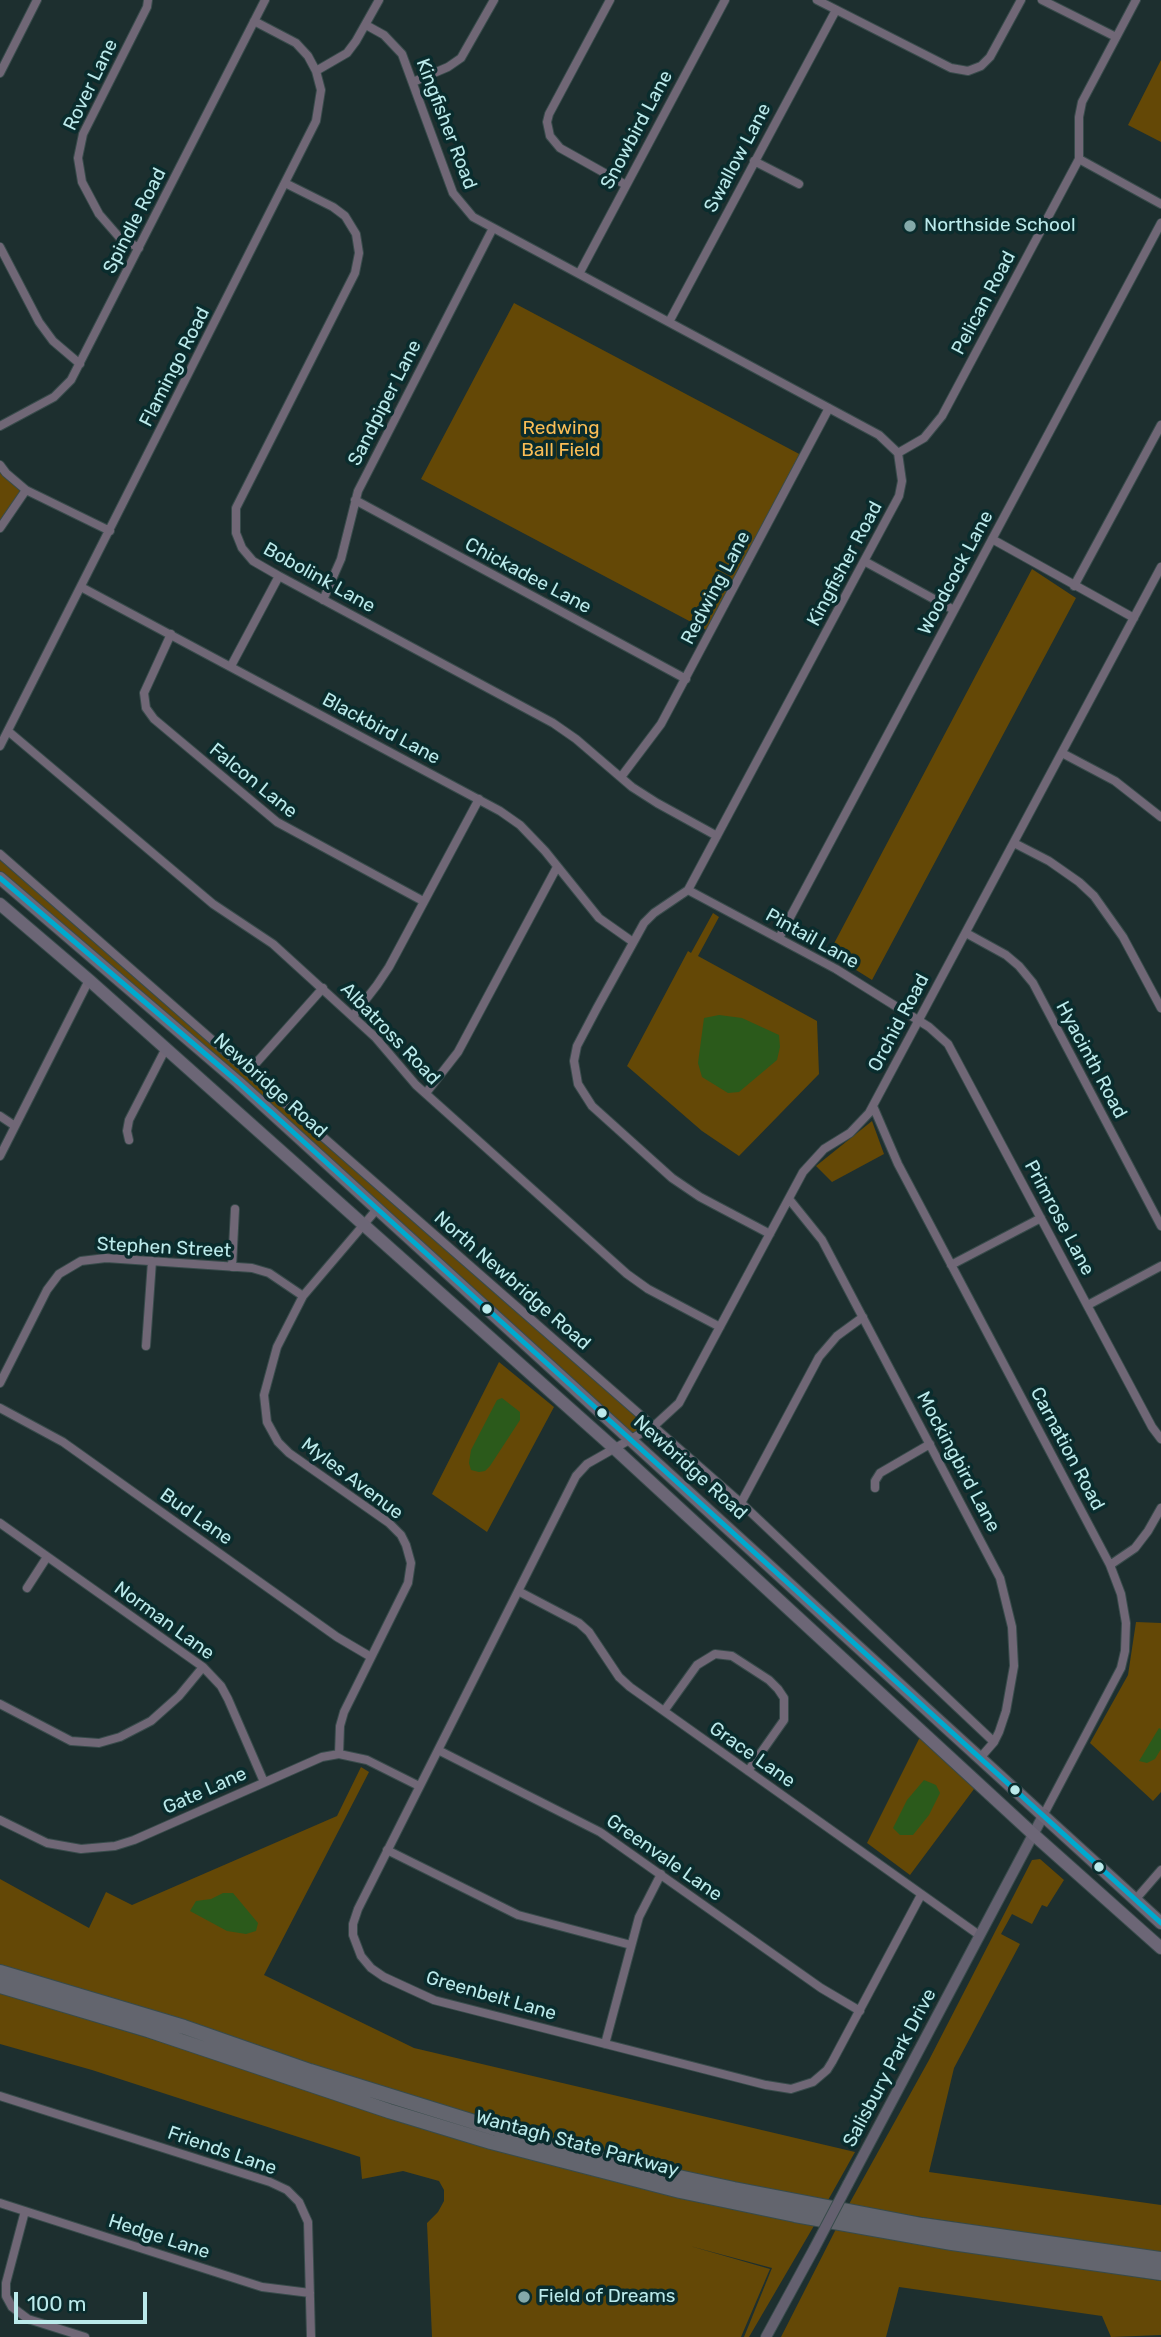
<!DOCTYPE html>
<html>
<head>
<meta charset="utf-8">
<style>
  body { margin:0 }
  #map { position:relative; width:1161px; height:2337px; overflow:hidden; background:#1d2f2f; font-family:Rubik,sans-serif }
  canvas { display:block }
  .scale { position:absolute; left:14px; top:2292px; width:133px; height:32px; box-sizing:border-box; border:4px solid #bbeaeb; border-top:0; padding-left:9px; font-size:21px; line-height:24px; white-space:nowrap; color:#bbeaeb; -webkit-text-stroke:5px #0a2c2d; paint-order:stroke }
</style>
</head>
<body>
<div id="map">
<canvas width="1161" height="2337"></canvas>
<div class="scale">100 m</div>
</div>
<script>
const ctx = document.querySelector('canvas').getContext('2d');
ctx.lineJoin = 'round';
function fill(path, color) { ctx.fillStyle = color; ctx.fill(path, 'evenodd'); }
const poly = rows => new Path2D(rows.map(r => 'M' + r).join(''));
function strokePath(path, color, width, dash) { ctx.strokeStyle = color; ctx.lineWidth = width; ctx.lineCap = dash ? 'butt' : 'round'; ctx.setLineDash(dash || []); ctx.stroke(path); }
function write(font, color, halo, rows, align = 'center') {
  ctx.font = font + ' Rubik,sans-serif'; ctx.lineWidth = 7; ctx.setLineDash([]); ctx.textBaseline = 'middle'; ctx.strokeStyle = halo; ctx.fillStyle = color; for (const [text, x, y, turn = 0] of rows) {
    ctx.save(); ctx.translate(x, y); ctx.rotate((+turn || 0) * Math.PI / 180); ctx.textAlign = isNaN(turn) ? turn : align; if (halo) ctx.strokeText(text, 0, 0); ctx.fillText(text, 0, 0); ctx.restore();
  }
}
const green = poly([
  [1161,60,1161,142,1128,125],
  [514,303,803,456,710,632,421,479],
  [0,469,23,490,0,525],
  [1032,569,1076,598,872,980,829,953],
  [0,857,650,1427,630,1435,0,875],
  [713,913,719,917,698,956,817,1021,819,1074,739,1156,702,1131,627,1066,688,951,691,953],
  [872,1121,884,1154,832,1182,816,1166],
  [499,1362,554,1407,487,1532,432,1494],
  [1136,1622,1161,1623,1161,1792,1153,1801,1090,1743,1128,1675],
  [921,1735,977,1785,910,1875,867,1843],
  [361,1767,369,1772,264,1975,414,2048,855,2152,827,2202,676,2170,521,2130,0,1966,0,1879,89,1928,106,1892,132,1905,337,1816],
  [1040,1859,1064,1880,1047,1907,1042,1905,1032,1924,1012,1914,1001,1934,1020,1944,954,2068,929,2172,1161,2205,1161,2253,848,2206,929,2060,1032,1860],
  [0,1993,207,2056,317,2094,448,2136,564,2168,815,2224,749,2337,744,2337,772,2268,690,2246,770,2269,741,2337,432,2337,427,2223,438,2212,444,2201,444,2190,439,2181,403,2171,362,2179,360,2157,92,2070,0,2044],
  [836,2229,1161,2281,1161,2335,1111,2337,1102,2316,899,2287,886,2337,781,2337]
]);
const water = poly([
  [719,1015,742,1018,779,1035,780,1047,777,1060,739,1092,728,1093,702,1077,698,1063,704,1018],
  [502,1398,520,1412,520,1420,490,1466,485,1471,479,1472,471,1470,469,1463,471,1450,497,1400],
  [1159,1728,1161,1729,1161,1749,1155,1759,1147,1763,1139,1761],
  [924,1780,936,1785,940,1793,929,1815,913,1835,900,1835,893,1828,907,1800],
  [223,1893,233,1893,258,1923,256,1931,246,1934,227,1931,190,1911,196,1901,211,1899]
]);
const street = poly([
  [610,0,549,114,547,122,550,136,560,148,626,185],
  [817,0,951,68,968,71,981,66,990,57,1021,0],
  [1042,0,1116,37],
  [366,25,384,35,402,54,453,193,473,217,879,435,898,453,902,481,899,496,864,561,688,890,654,913,644,923,597,1008,577,1046,574,1061,578,1084,592,1106,672,1178,700,1197,770,1234],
  [316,71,347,53,356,41,379,0],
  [0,73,37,0],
  [413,82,448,67,461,58,494,0],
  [1079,159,1161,204],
  [754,161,799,184],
  [285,183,333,207,345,216,356,234,359,253,355,273,236,508,236,533,242,548,253,561,279,576,553,723,576,739,632,787,657,803,717,836],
  [0,247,39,322,53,341,80,364],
  [139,248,119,237,99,214,82,182,78,158,83,134,147,7,148,0],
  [579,274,725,0],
  [669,322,836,10],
  [0,426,54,397,71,380,265,0],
  [898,453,924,438,942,416,1079,159,1079,117,1082,102,1136,0],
  [0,465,6,473,26,490,110,531],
  [355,500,686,679],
  [0,528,26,490],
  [992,539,1134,618],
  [864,561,954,610],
  [1074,586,1161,425],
  [81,587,500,811,520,825,545,851,599,918,633,942],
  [323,600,341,559,358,491,493,228],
  [171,634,144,693,146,708,154,719,277,822,423,901],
  [231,666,279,576],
  [8,731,213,904,273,944,375,1037,416,1085,627,1274,648,1289,720,1327],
  [0,746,316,121,321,90,316,71,308,56,296,43,254,21],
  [1062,753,1115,781,1161,817],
  [621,777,661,724,829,408],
  [1014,843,1049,861,1079,882,1094,896,1123,937,1161,1008],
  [0,854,741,1503,994,1742],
  [688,890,836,969,929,1027,948,1044,1152,1427,1161,1439],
  [966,933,1006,955,1019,966,1033,983,1161,1226],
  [779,938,1161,223],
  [353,1016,377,985,389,967,479,799],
  [249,1071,323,988],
  [426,1093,458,1052,557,867],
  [873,1106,898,1164,1110,1565,1121,1594,1126,1623,1125,1651,1121,1668,1044,1814],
  [0,1116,15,1126],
  [129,1140,127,1131,129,1120,166,1048],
  [0,1156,89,980],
  [789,1199,822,1240,1000,1578,1012,1627,1014,1666,1006,1711,999,1732,994,1742,980,1758],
  [951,1265,1041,1218],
  [232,1267,235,1209],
  [1088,1305,1161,1266],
  [146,1346,152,1261],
  [0,1383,47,1290,59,1274,81,1261,106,1258,252,1268,269,1273,303,1296],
  [0,1408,63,1442,337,1637,371,1657],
  [875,1488,875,1481,880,1473,930,1444],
  [741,1503,819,1357,837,1336,863,1317],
  [0,1523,203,1667,221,1686,228,1699,264,1782],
  [1110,1565,1135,1548,1148,1531,1161,1508],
  [27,1588,47,1557],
  [518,1591,579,1623,589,1632,619,1677,630,1687,979,1935],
  [0,1704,71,1741,99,1743,120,1737,151,1721,179,1696,203,1667],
  [664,1711,697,1665,715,1654,732,1656,769,1680,778,1689,784,1698,784,1720,748,1771],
  [438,1750,600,1832,821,1988,860,2011],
  [339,1754,340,1726,344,1712,408,1583,411,1563,406,1545,401,1535,389,1523,289,1453,278,1442,267,1422,264,1395,277,1347,303,1296,377,1209],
  [0,1820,47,1843,81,1849,115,1846,134,1840,322,1757,339,1754,367,1760,419,1786],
  [387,1850,518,1915,631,1945],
  [921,1895,832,2062,827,2070,813,2082,791,2089,766,2085,434,2000,384,1977,371,1968,361,1956,353,1935,353,1924,358,1909,576,1476,587,1464,654,1426,679,1403,803,1172,824,1149,850,1133,869,1113,1161,567],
  [1135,1900,1161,1870],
  [605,2044,639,1917,661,1874],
  [0,2096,270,2182,287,2190,299,2202,308,2222,311,2337],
  [0,2203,262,2287,310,2293],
  [25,2211,6,2283,6,2296,12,2307,28,2319,85,2337]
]);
const secondary = poly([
  [848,2184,1044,1814],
  [766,2337,814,2249]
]);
const primary = poly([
  [0,878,238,1082,1161,1923],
  [0,904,89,980,614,1448,1033,1834,1161,1948]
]);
const highway = poly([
  [0,1972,184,2027,310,2071,429,2108,555,2147,642,2169,734,2189,922,2225,1161,2259],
  [0,1986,148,2030,389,2111,491,2142,680,2191,795,2215,952,2243,1161,2273]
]);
const secondaryBridge = poly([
  [814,2249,848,2184]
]);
const bus1 = poly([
  [0,878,238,1082,1161,1923]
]);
const markers = [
  [910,226,7,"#84a9a9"],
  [487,1309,6,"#bbeaeb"],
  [602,1413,6,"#bbeaeb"],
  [1015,1790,6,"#bbeaeb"],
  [1099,1867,6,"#bbeaeb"],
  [524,2297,7,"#84a9a9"]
];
const streetNames = [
  ["Rover Lane",91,85,-64],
  ["Kingfisher Road",446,124,69],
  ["Snowbird Lane",637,130,-62],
  ["Swallow Lane",738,158,-62],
  ["Spindle Road",135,221,-63],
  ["Pelican Road",984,303,-62],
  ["Flamingo Road",175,367,-63],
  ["Sandpiper Lane",385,403,-63],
  ["Kingfisher Road",845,564,-62],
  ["Woodcock Lane",956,573,-62],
  ["Chickadee Lane",528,576,28],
  ["Bobolink Lane",319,578,29],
  ["Redwing Lane",716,588,-62],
  ["Blackbird Lane",381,729,28],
  ["Falcon Lane",253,781,39],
  ["Pintail Lane",812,939,29],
  ["Orchid Road",899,1023,-62],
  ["Albatross Road",390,1034,46],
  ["Hyacinth Road",1091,1060,62],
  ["Newbridge Road",270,1086,42],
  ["Primrose Lane",1059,1218,62],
  ["Stephen Street",164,1248,3],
  ["North Newbridge Road",512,1281,41],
  ["Carnation Road",1067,1449,62],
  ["Mockingbird Lane",958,1462,62],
  ["Newbridge Road",690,1468,42],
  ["Myles Avenue",352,1479,37],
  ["Bud Lane",196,1517,35],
  ["Norman Lane",164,1621,36],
  ["Grace Lane",752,1755,35],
  ["Gate Lane",205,1791,-24],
  ["Greenvale Lane",664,1858,35],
  ["Greenbelt Lane",491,1996,16],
  ["Salisbury Park Drive",890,2068,-62],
  ["Wantagh State Parkway",577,2144,15],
  ["Friends Lane",222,2151,19],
  ["Hedge Lane",159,2237,18]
];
const poiNames = [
  ["Northside School",924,226],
  ["Field of Dreams",538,2297]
];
const parkNames = [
  ["Redwing",561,429],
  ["Ball Field",561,451]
];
fill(green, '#644806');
fill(water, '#2b5a1b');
strokePath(street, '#384b4b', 10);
strokePath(secondary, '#384b4b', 12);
strokePath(primary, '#384b4b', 14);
strokePath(highway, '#384b4b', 16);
strokePath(street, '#706776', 8);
strokePath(secondary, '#64606f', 10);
strokePath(primary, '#6c6676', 12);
strokePath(highway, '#63656e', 14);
strokePath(secondaryBridge, '#384b4b', 12, []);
strokePath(secondaryBridge, '#64606f', 10);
strokePath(bus1, '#00a9ce', 5);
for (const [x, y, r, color] of markers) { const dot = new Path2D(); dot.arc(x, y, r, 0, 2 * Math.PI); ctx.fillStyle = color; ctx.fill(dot); strokePath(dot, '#0a2c2d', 2.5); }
write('19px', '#bbeaeb', '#0a2c2d', streetNames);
write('19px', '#bbeaeb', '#0a2c2d', poiNames, 'left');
write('19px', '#fabd55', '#0a2c2d', parkNames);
</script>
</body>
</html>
